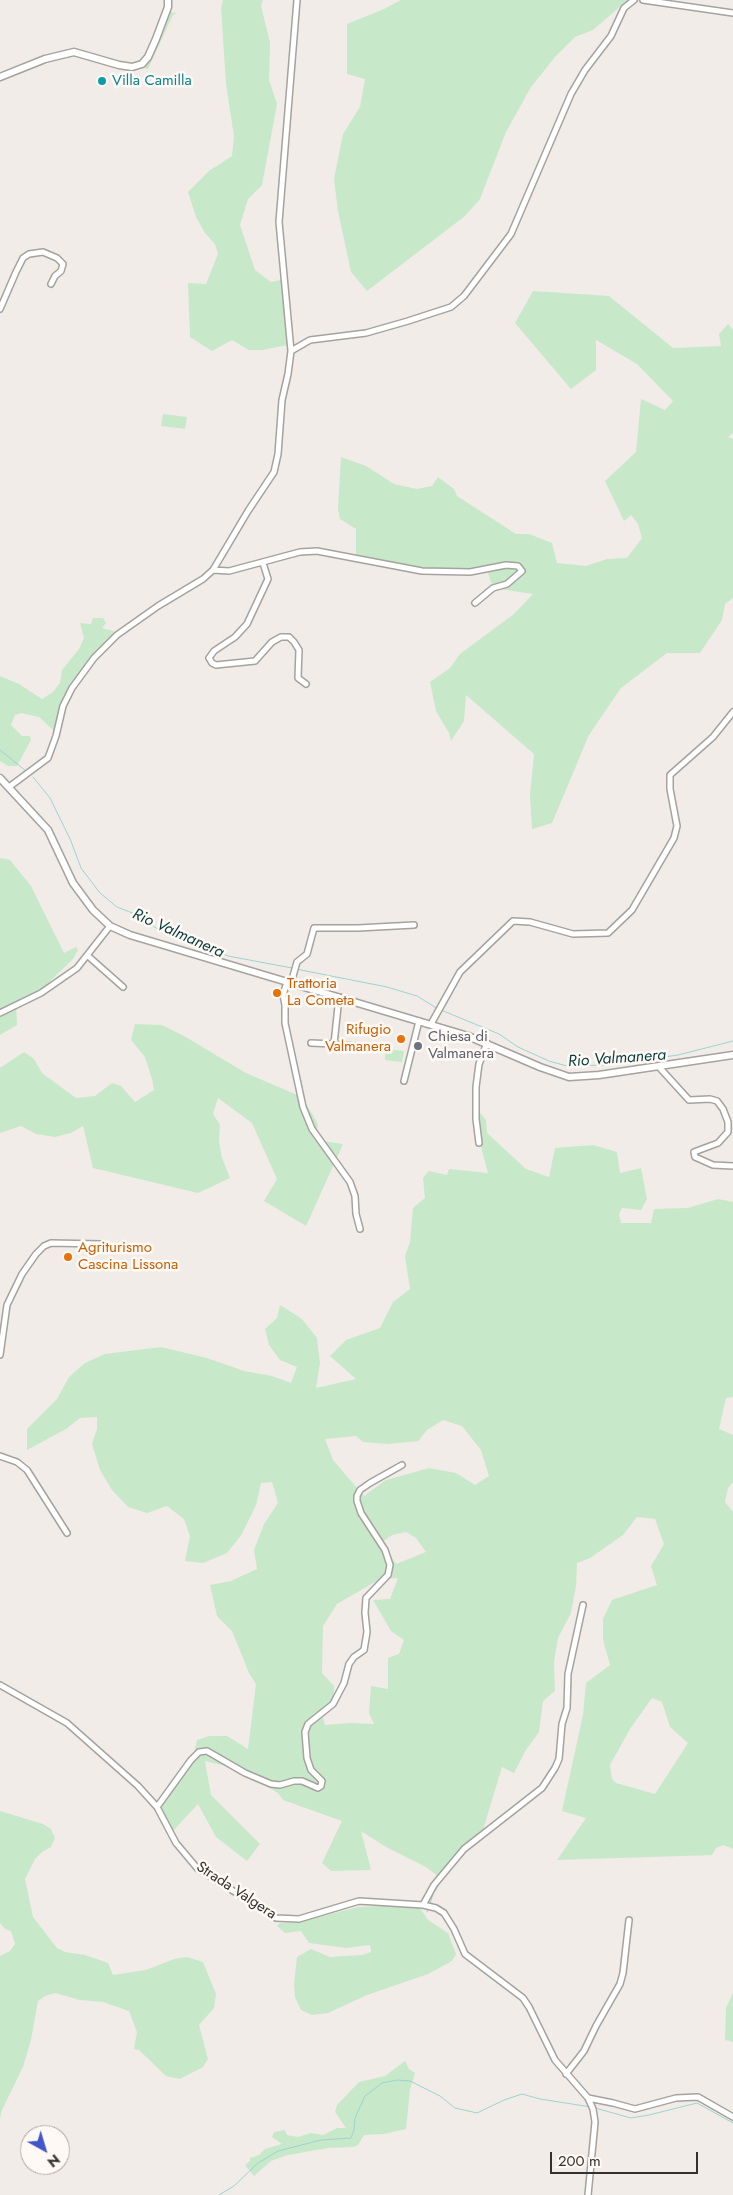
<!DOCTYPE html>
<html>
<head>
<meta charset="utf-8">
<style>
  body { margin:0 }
  #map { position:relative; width:733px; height:2195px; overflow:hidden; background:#f1ece7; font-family:Jost,sans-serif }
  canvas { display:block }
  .north { position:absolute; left:20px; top:2125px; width:50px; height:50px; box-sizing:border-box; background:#fef9f4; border:1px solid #ada9a6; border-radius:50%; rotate:141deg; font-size:14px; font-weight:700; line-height:20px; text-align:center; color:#333230 }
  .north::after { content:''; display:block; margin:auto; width:18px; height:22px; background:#4256c9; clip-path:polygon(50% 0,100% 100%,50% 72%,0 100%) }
  .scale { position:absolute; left:550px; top:2152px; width:148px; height:22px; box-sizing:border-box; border:2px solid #333230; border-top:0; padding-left:6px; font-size:15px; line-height:18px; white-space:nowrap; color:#333230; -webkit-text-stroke:4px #fef9f4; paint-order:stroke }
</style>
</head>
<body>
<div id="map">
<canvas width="733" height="2195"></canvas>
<div class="north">N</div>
<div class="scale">200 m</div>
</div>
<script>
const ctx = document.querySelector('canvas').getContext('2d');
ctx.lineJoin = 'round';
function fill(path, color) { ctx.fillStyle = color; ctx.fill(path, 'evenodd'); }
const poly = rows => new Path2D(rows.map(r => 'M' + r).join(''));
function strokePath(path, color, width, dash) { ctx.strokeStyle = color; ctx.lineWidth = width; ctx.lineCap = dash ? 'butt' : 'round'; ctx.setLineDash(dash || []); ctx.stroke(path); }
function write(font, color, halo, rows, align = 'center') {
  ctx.font = font + ' Jost,sans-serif'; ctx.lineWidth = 5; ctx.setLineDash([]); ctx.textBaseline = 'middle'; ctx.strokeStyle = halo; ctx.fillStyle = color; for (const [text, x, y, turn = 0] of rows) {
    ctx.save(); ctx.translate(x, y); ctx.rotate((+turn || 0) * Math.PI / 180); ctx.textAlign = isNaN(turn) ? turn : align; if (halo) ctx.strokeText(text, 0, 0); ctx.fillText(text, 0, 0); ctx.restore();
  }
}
const green = poly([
  [223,0,263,0,261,6,270,43,269,80,277,104,262,185,248,199,240,225,255,270,271,282,281,280,288,345,262,350,249,350,232,340,212,351,190,337,188,283,206,284,218,254,215,244,205,233,196,217,188,192,209,171,232,156,234,136,226,84,221,8],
  [401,0,633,0,622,5,593,30,575,37,555,57,531,87,506,132,480,199,465,216,367,291,351,272,338,211,334,179,343,134,360,107,365,79,347,74,347,24,384,9],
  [169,12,177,13,173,15,148,69,146,69,144,65],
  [533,291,609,296,673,348,721,346,719,334,728,324,733,330,733,433,728,437,733,439,733,598,725,604,722,620,700,653,667,653,621,688,589,735,552,823,532,829,530,795,534,754,466,695,464,721,451,741,449,733,436,711,430,682,450,668,460,654,514,614,533,594,493,588,487,570,442,572,356,558,356,529,340,519,338,509,341,457,366,466,394,484,417,489,432,486,438,477,454,489,457,496,516,534,529,534,552,543,557,563,586,566,607,559,627,558,642,538,638,524,631,515,624,521,605,481,636,452,641,399,665,410,673,401,637,364,596,340,596,370,571,389,515,323],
  [163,414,187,417,185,429,161,426],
  [93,618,103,618,106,623,102,628,113,631,117,635,94,658,63,706,58,731,53,730,39,717,21,713,15,715,11,725,22,736,30,736,31,740,17,766,8,766,0,761,0,676,19,684,42,699,53,692,60,683,62,670,79,649,84,638,80,623,91,624],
  [0,858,10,860,31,886,64,953,76,947,78,950,73,959,41,990,16,1004,17,1025,0,1035],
  [135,1024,162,1025,184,1036,246,1073,302,1097,318,1124,315,1140,343,1144,306,1226,264,1201,277,1179,252,1123,218,1098,213,1114,220,1125,219,1141,222,1158,230,1178,198,1193,93,1168,83,1126,71,1133,55,1137,36,1134,21,1126,0,1133,0,1068,24,1052,34,1059,42,1073,76,1098,95,1096,112,1083,121,1086,135,1102,154,1090,152,1079,145,1057,131,1040],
  [386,1049,404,1051,402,1062,385,1060],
  [476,1108,486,1120,487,1133,526,1169,549,1177,555,1148,593,1145,617,1152,620,1173,641,1168,647,1199,641,1210,622,1208,619,1214,621,1223,651,1223,654,1209,688,1208,718,1199,733,1202,733,1397,726,1398,719,1429,733,1435,733,1482,728,1488,725,1502,733,1512,733,1849,723,1845,716,1848,712,1855,557,1860,586,1818,562,1811,583,1715,586,1683,610,1665,603,1640,603,1619,612,1600,657,1585,651,1566,664,1544,655,1519,637,1517,623,1535,590,1558,577,1563,576,1586,571,1613,558,1638,554,1661,555,1691,543,1701,539,1732,526,1750,514,1773,502,1767,482,1833,439,1877,426,1867,386,1847,361,1831,371,1870,331,1871,322,1863,342,1821,283,1800,278,1793,237,1769,205,1761,211,1795,260,1844,247,1861,216,1837,198,1804,172,1832,159,1807,192,1762,197,1740,210,1736,227,1736,248,1749,256,1684,249,1673,232,1631,217,1616,210,1585,231,1581,257,1569,254,1550,264,1524,278,1503,272,1482,261,1483,256,1505,242,1534,227,1553,203,1563,185,1561,190,1536,184,1519,167,1506,147,1513,128,1507,112,1490,100,1470,92,1444,97,1429,97,1417,80,1418,66,1429,27,1450,27,1429,57,1399,69,1377,85,1363,105,1354,161,1347,207,1358,244,1371,272,1376,291,1383,297,1367,280,1360,269,1345,265,1329,277,1318,280,1305,302,1319,317,1338,320,1363,316,1388,356,1379,330,1356,346,1340,380,1328,393,1302,410,1289,405,1256,410,1242,413,1208,425,1198,423,1178,429,1171,447,1175,449,1169,488,1173,480,1143],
  [443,1420,462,1426,481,1450,489,1476,475,1485,456,1473,429,1468,386,1480,364,1496,333,1460,325,1439,356,1436,363,1442,388,1444,418,1441,427,1430],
  [406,1532,416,1538,426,1552,396,1564,382,1542,392,1535],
  [398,1578,390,1599,373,1600,391,1631,404,1640,399,1654,388,1658,388,1689,371,1686,369,1713,374,1724,351,1723,325,1725,322,1713,334,1703,334,1686,322,1673,323,1626,337,1604,380,1579],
  [652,1698,662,1702,670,1727,688,1743,655,1794,616,1783,612,1779,610,1765,630,1729],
  [0,1811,43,1824,51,1829,55,1838,51,1847,42,1852,35,1859,25,1879,33,1917,57,1948,65,1952,85,1955,108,1963,113,1975,146,1970,174,1959,187,1957,203,1962,216,1994,214,2008,199,2025,208,2059,203,2067,180,2079,166,2076,139,2050,134,2049,137,2032,129,2011,103,2002,80,2000,55,1993,45,1996,38,2001,31,2040,23,2067,2,2110,0,2118,0,1956,10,1951,15,1944,11,1931,5,1929,0,1923],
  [381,1906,420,1908,428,1920,448,1933,456,1954,452,1961,428,1974,367,1995,328,2013,312,2015,301,2010,295,1997,294,1984,297,1957,311,1949,330,1957,362,1955,371,1952,370,1945,346,1948,309,1943,301,1931,285,1933,277,1926,280,1923,296,1923,358,1907],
  [733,1993,733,2042,725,2040,726,2008],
  [405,2061,409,2069,415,2073,410,2089,406,2129,384,2134,364,2135,358,2145,353,2147,328,2148,288,2155,271,2161,254,2176,245,2165,250,2161,250,2158,259,2155,265,2149,282,2144,272,2137,274,2132,285,2130,287,2135,298,2137,311,2133,323,2135,337,2128,346,2128,335,2112,337,2105,359,2082,385,2076]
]);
const stream = poly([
  [0,750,26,771],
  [33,777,50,798,71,841,81,868,100,893,117,907,140,916,156,928,228,956,292,968],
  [296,969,387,987,417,996,438,1009],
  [441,1010,499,1034,518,1047,549,1061,567,1066,605,1065,678,1055,733,1041],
  [451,1868,464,1853],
  [430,1904,433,1894,442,1879],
  [427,1912,429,1908],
  [595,2108,631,2118,649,2115,697,2103,733,2123],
  [219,2195,234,2186,258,2163,278,2151,321,2140,351,2138,354,2130,355,2118,365,2096,382,2083,397,2080,410,2081,440,2096,455,2108,477,2113,504,2100,522,2094,540,2099,591,2107]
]);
const minor = poly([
  [643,0,733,13],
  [0,309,16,272,23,258,29,254,43,252,57,258,63,264,61,271,55,276,51,284],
  [291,351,310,340,366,333,408,321,451,307,464,296,511,234,571,94,585,70,611,36,624,8,634,0],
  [263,563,268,579,247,624,235,637,214,651,209,658,212,663,216,665,255,661,272,642,281,637,289,637,294,642,299,650,298,678,306,684],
  [213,570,229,571,300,552,317,551,422,571,470,572,506,565,518,566,522,571,507,584,493,588,475,603],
  [9,787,48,758,56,736,63,706,72,688,94,658,117,635,158,606,203,579,213,570,248,511,274,472,278,454,282,400,288,374,291,351,279,222,297,0],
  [88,956,123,987],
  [287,982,283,995,285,1005,285,1023,303,1107,312,1129,350,1182,355,1196,356,1214,360,1229],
  [291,983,297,962,307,954,314,928,358,928,414,925],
  [339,997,334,1044,363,1047],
  [0,1013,41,993,77,968,110,926],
  [431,1024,460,972,513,921,530,922,573,934,608,933,632,910,674,838,677,826,670,789,670,775,713,737,733,712],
  [311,1043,334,1044],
  [659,1067,689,1100,710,1099,717,1101,723,1109,728,1122,728,1132,718,1143,694,1152,695,1157,713,1165,733,1166],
  [404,1081,419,1021],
  [479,1143,476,1119,476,1087,479,1064,487,1043],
  [0,1355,7,1305,22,1274,36,1254,44,1246,51,1243,100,1244],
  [0,1456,17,1462,27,1470,67,1533],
  [0,1685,67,1723,138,1786,157,1807,176,1843,197,1868,276,1918,299,1919,359,1901,423,1905,436,1908,444,1913,454,1929,465,1954,523,1998,529,2007,555,2060,588,2098,593,2109,595,2122,588,2195],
  [157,1807,191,1760,199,1752,207,1751,245,1773,271,1784,280,1785,294,1781,302,1781,318,1788,321,1786,322,1781,311,1770,307,1758,305,1732,308,1724,333,1704,344,1683,349,1664,354,1657,364,1650,367,1632,365,1613,366,1598,388,1575,390,1565,385,1550,361,1513,357,1501,357,1496,360,1490,370,1483,402,1465],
  [423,1905,434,1885,464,1849,542,1788,555,1768,559,1759,562,1724,567,1708,568,1674,583,1605],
  [566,2074,584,2051,596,2026,620,1984,623,1973,629,1920],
  [588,2098,613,2103,635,2109,676,2098,698,2097,733,2117]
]);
const tertiary = poly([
  [0,77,45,59,74,52,119,65,132,67,142,64,148,57,156,39,168,7,168,0],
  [0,778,48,830,73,883,93,910,110,926,130,935,468,1036,540,1067,569,1077,599,1075,733,1055]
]);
const markers = [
  [102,81,5,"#0f9aa8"],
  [277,993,5,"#e8710a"],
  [401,1039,5,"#e8710a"],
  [418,1046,5,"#6b7280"],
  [68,1257,5,"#e8710a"]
];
const cultureNames = [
  ["Villa Camilla",112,81]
];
const foodNames = [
  ["Trattoria",287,984],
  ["La Cometa",287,1001],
  ["Rifugio",391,1030,"right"],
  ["Valmanera",391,1047,"right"],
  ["Agriturismo",78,1248],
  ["Cascina Lissona",78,1265]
];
const worshipNames = [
  ["Chiesa di",428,1037],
  ["Valmanera",428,1054]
];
const streetNames = [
  ["Strada Valgera",236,1891,33]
];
const waterNames = [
  ["Rio Valmanera",178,934,24],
  ["Rio Valmanera",617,1059,-4]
];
fill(green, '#c8e8ca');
strokePath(stream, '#9dd3d3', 1);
strokePath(minor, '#a6a29d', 8);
strokePath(tertiary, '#a6a29d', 9);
strokePath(minor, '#fff', 5);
strokePath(tertiary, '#fff', 6);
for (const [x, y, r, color] of markers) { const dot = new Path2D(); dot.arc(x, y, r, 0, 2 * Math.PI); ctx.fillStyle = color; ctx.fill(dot); strokePath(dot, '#fef9f4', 2); }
write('15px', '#0d838f', '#fef9f4', cultureNames, 'left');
write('15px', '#c56008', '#fef9f4', foodNames, 'left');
write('15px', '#5b616d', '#fef9f4', worshipNames, 'left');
write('15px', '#333230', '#fef9f4', streetNames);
write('italic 16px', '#073b3c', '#fef9f4', waterNames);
</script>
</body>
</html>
